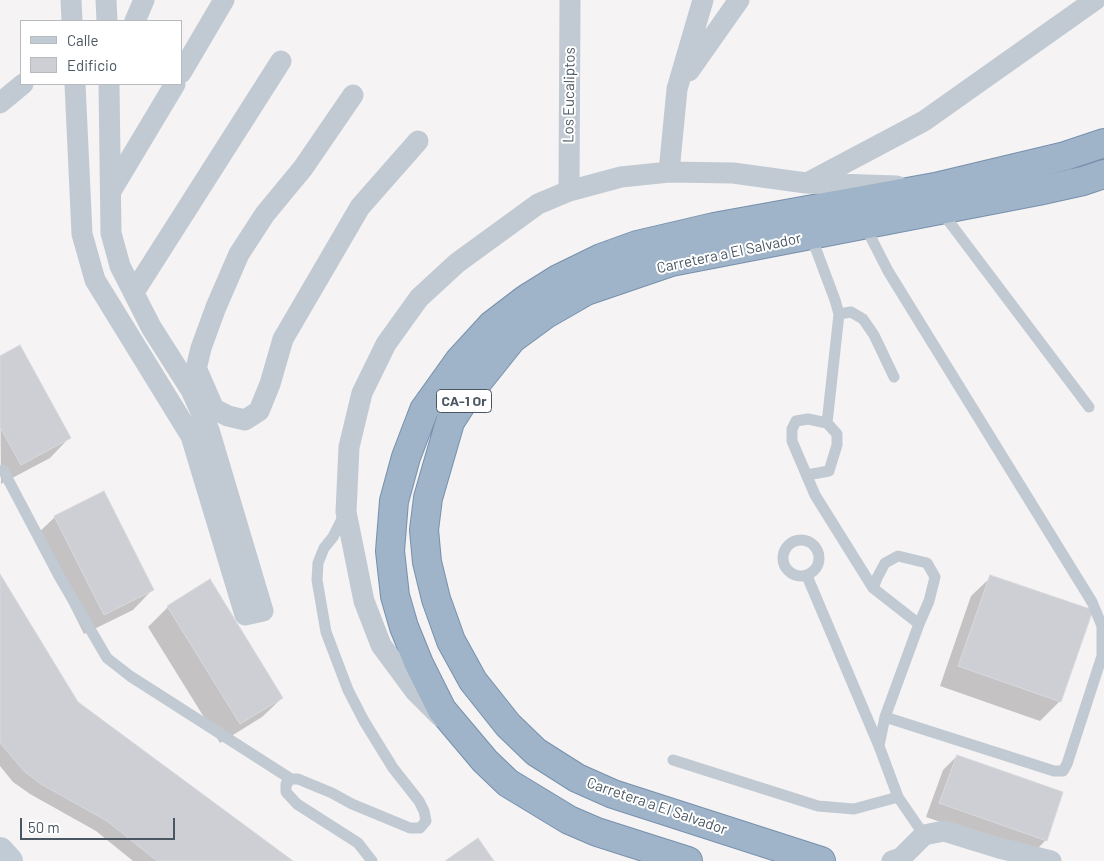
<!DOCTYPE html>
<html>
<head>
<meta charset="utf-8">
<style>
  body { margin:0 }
  #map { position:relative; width:1104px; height:861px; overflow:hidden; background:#f5f3f3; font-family:Barlow,sans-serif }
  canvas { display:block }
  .legend { position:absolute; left:20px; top:20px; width:162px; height:65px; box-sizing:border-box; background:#fff; border:1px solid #b7bbc0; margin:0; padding:6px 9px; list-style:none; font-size:15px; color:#4a5661 }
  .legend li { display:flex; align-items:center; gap:10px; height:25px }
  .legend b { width:25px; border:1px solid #b7bbc0 }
  .scale { position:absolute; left:20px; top:818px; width:155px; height:22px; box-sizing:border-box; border:2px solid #4a5661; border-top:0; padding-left:6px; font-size:15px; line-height:18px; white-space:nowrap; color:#4a5661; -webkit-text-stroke:4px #fff; paint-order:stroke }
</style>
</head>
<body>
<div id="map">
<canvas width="1104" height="861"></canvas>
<ul class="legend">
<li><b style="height:6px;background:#c1cbd6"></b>Calle</li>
<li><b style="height:14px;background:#cdcfd5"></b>Edificio</li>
</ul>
<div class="scale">50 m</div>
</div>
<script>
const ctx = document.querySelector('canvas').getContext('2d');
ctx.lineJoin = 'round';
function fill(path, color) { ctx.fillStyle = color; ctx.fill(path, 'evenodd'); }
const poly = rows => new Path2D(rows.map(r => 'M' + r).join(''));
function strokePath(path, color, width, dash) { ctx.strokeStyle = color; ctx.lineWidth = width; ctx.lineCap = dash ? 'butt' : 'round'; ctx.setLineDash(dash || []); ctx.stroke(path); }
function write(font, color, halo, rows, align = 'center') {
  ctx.font = font + ' Barlow,sans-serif'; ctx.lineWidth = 4; ctx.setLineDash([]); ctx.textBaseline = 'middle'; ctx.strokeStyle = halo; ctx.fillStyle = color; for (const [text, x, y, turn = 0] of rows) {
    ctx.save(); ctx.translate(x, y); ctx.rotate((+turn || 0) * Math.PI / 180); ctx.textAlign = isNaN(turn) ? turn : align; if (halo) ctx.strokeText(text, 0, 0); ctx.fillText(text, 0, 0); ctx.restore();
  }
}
const shadow = poly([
  [0,357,69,438,50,458,1,484],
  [55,517,152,590,133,610,84,634,35,536],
  [0,577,77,702,291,861,133,861,96,831,30,794,13,782,0,766],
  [991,577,1060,701,1040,721,940,686,971,596],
  [209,581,282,698,262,717,220,743,148,627,168,607],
  [957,756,1046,840,1032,854,926,817,943,770]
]);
const building = poly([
  [20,345,71,438,21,465,0,427,0,356,20,345],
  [104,491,154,590,104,615,54,516,104,491],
  [0,574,78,702,293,861,157,861,107,821,41,784,24,771,0,743,0,574],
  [990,575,1093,610,1061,702,958,666,990,575],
  [210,579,283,698,240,724,167,606,210,579],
  [957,755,1063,792,1047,841,939,803,957,755],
  [478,838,494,861,445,861,478,838]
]);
const service = poly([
  [941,211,1089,407],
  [864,224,888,271,1092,602,1102,626,1102,656,1067,764,1063,771,1054,771,885,717],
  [811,236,835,300,839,314,827,423],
  [839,314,851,312,863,319,874,335,894,377],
  [3,470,59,576,107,658,130,676,291,779],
  [807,475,829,471,837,445,837,434,827,423,808,419,796,421,792,429,792,441,815,495,873,588],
  [344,515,333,537,324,548,318,563,317,580,326,632,348,690,364,721,393,768,419,801,424,811,426,821,420,828,410,828,352,804,332,793,298,779,291,779,286,784,286,792,297,804,358,843,372,861],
  '783 558a18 18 0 1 1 36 0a18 18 0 1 1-36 0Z',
  [807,576,879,746,898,797,924,835],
  [879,746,885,717,919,624,929,601,935,577,927,563,898,556,885,563,877,578,873,588,919,624],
  [673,760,818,806,854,809,898,797]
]);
const minor = poly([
  [71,0,72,21],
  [106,0,107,21],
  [135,21,144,0],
  [689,71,739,0],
  [181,73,224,0],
  [75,84,82,234,95,280,191,436,245,615,263,611,209,430,191,390,151,327,120,266,111,233,109,84],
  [0,103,23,84],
  [669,172,677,89,703,0],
  [809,182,924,121,1095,0],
  [111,191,175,84],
  [569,191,570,0],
  [134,292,281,61],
  [197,370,214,409,228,416,245,420,259,411,270,384,283,339,360,207,418,141],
  [193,382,201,348,216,307,239,254,265,214,303,168,353,95],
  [440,716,415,691,381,645,364,601,346,512,349,447,362,393,386,344,419,298,457,263,538,204,569,191,621,177,669,172,733,173,806,183,897,186],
  [892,861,901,858,924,835,944,831,999,848,1051,861]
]);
const secondary = poly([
  [0,851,9,861]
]);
const trunk = poly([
  [688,861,597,832,569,820,508,783,485,761,442,710,419,664,404,627,395,596,390,551,394,501,406,457,424,410,459,361,492,325,526,299,558,279,601,258,637,245,714,227,935,187,1065,156,1104,143],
  [821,861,613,794,577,778,536,752,508,725,473,681,451,641,436,599,427,562,424,530,428,498,450,422,468,394,512,339,546,314,586,291,671,262,1038,191,1083,181,1104,174]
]);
const shields = [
  [464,401,55]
];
const shieldNames = [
  ["CA-1 Or",464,401]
];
const streetNames = [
  ["Los Eucaliptos",569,95,-89],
  ["Carretera a El Salvador",729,253,-12],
  ["Carretera a El Salvador",657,806,19]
];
fill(shadow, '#0003');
fill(building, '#cdcfd5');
strokePath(building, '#d7d9de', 1);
strokePath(trunk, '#7690ad', 30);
strokePath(service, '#c1cad2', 11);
strokePath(minor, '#c1cad2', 21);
strokePath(secondary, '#c1cbd6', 28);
strokePath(trunk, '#9fb4c9', 28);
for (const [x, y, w] of shields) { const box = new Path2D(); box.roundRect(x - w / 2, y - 11.5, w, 23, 4); ctx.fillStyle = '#fff'; ctx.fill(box); strokePath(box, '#4a5661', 1); }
write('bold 14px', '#4a5661', null, shieldNames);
write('15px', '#4a5661', '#fff', streetNames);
</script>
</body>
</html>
